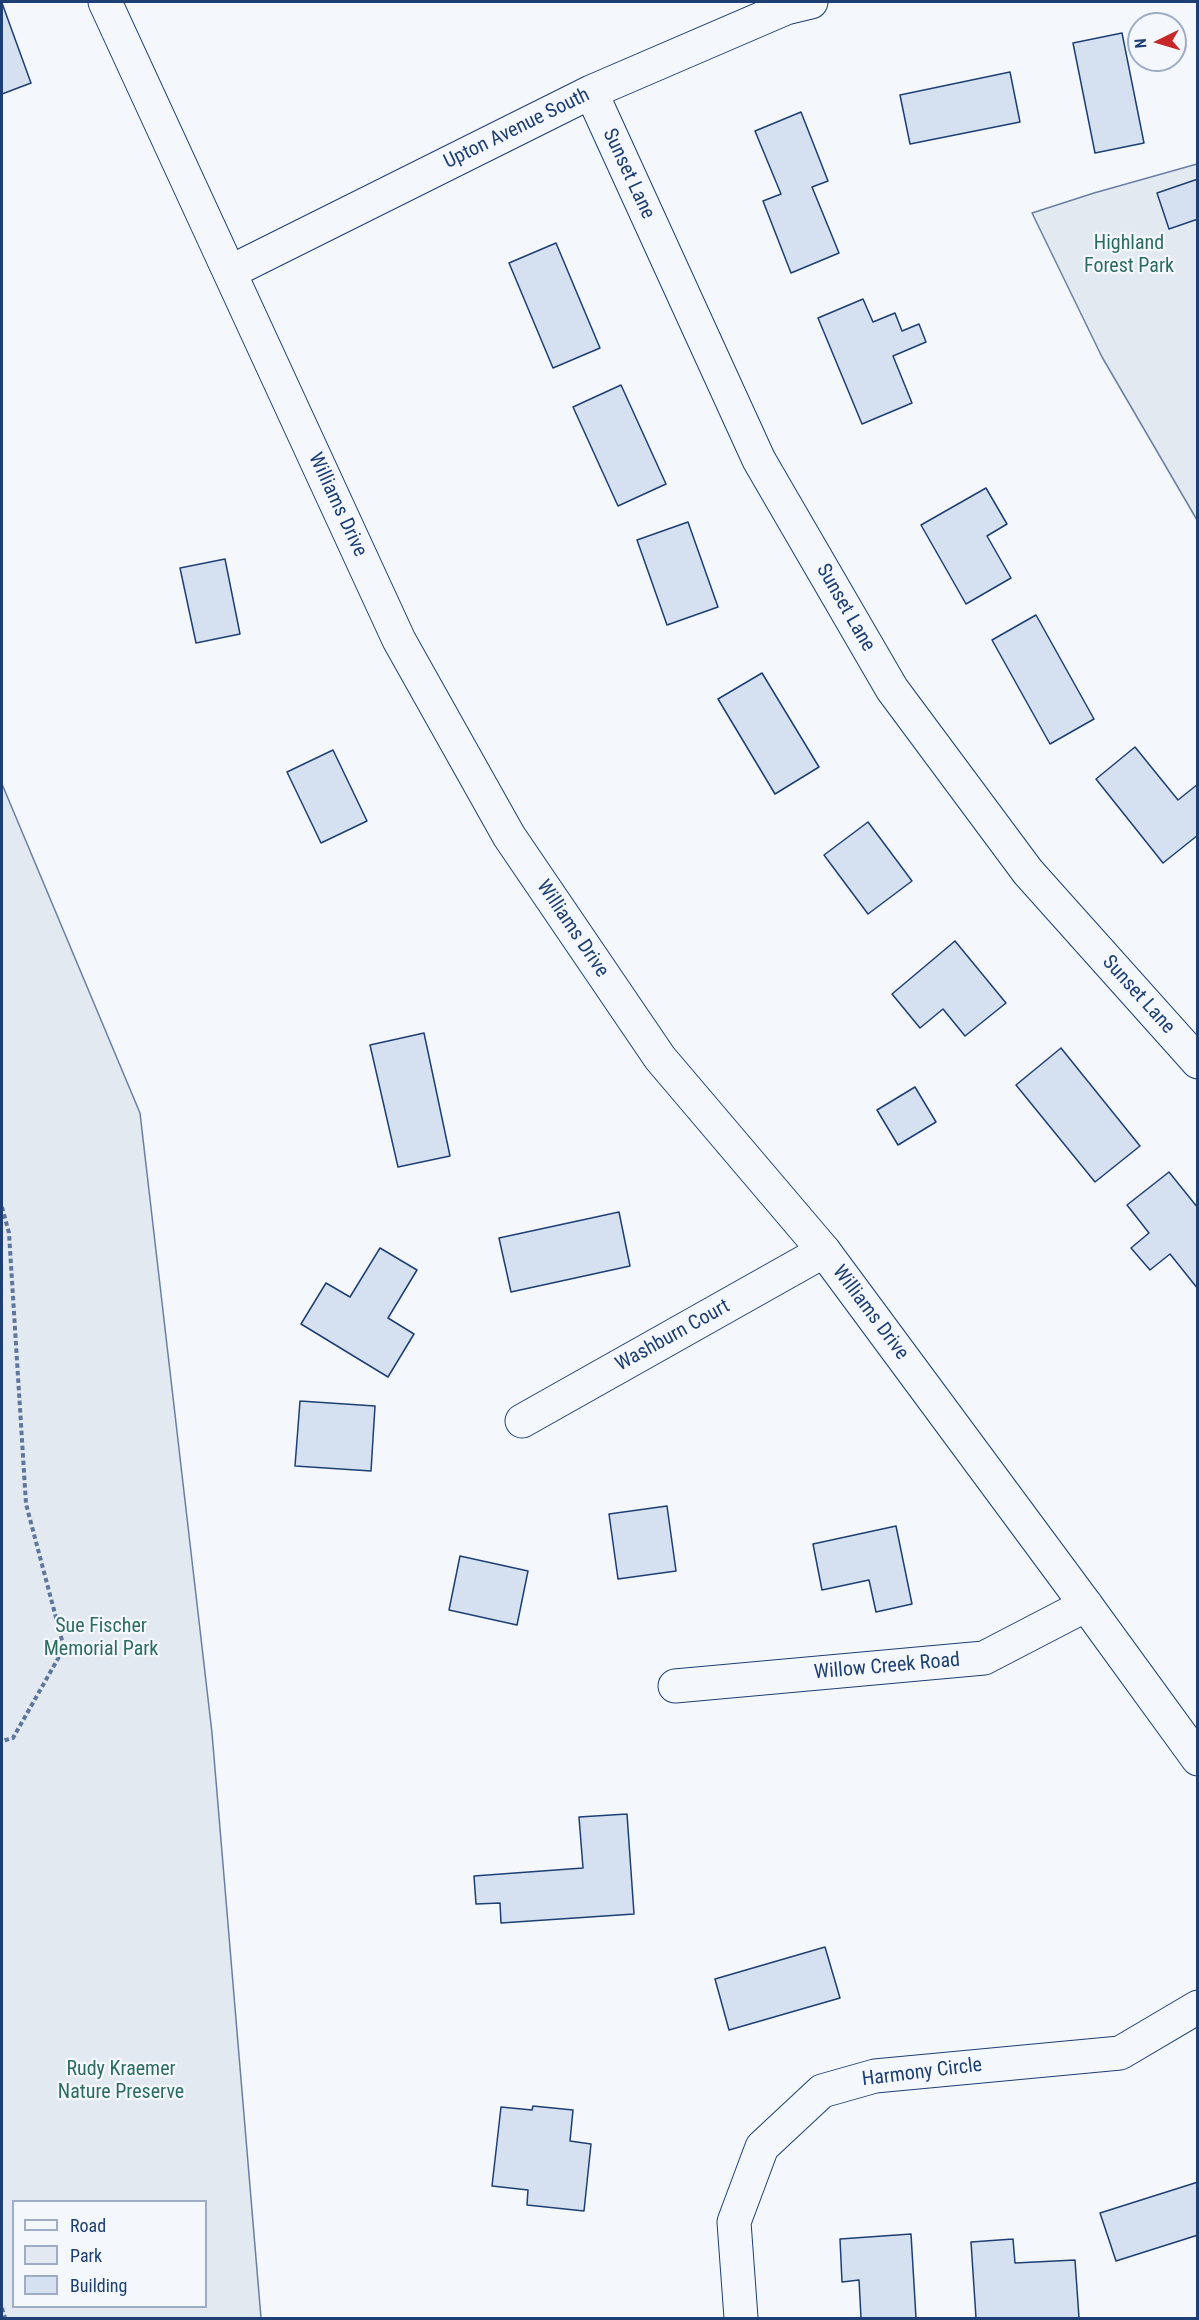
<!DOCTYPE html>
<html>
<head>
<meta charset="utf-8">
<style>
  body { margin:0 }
  #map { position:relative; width:1199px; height:2320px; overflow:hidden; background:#f4f7fb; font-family:"Roboto Condensed",sans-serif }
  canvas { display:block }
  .frame { position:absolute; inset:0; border:3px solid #1d3f73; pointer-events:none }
  .legend { position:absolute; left:12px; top:2200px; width:195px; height:108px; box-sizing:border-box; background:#f4f7fb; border:2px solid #9eadc5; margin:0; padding:8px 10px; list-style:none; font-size:18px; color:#1d3f73 }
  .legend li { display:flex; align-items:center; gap:12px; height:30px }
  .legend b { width:30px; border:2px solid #9eadc5 }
  .north { position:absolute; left:1127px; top:12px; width:60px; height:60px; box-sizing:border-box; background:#f4f7fb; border:2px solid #9eadc5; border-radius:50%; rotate:265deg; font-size:16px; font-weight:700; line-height:24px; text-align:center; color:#1d3f73 }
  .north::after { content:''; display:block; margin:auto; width:21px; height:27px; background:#c62828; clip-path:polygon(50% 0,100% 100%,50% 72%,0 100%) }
</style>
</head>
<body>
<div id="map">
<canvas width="1199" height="2320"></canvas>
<div class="frame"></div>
<ul class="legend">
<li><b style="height:8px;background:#f4f7fb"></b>Road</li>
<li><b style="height:16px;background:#e3e9f0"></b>Park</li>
<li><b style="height:16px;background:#d5e0f0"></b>Building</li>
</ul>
<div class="north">N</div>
</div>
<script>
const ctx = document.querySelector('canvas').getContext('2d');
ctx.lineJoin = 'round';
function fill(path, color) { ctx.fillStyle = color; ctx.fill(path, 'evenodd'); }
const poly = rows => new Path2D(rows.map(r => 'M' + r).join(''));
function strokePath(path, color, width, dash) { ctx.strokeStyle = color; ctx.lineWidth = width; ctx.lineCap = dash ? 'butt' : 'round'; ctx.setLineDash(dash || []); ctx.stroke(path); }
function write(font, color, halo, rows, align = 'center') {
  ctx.font = font + ' "Roboto Condensed",sans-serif'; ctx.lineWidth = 4.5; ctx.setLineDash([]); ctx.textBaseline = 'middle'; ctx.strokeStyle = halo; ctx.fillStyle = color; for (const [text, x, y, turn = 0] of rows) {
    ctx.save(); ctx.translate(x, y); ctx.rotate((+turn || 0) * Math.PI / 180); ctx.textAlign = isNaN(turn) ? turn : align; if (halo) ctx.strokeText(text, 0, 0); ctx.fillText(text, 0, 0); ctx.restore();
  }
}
const green = poly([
  [1197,164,1197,520,1102,357,1032,213,1094,193,1197,164],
  [2,784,140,1113,212,1733,261,2318,2,2318,2,784],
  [14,2202,206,2202,206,2306,14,2306,14,2202]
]);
const building = poly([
  [2,3,31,83,2,94,2,3],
  [1122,33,1144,143,1095,153,1073,43,1122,33],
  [1010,72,1020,122,910,144,900,95,1010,72],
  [801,112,828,181,812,187,839,253,791,273,763,201,781,194,755,131,801,112],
  [1198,179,1198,219,1169,229,1157,193,1198,179],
  [556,243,600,348,553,368,509,263,556,243],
  [863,299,873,322,895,313,902,331,919,324,926,342,893,356,912,403,862,424,818,318,863,299],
  [621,385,666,484,618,506,573,407,621,385],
  [986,488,1007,524,987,536,1011,578,966,604,921,525,986,488],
  [688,522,718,607,667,625,637,540,688,522],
  [225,559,240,634,196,643,180,568,225,559],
  [1036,615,1094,719,1050,744,992,640,1036,615],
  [762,673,819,767,775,794,718,699,762,673],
  [1135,747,1178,800,1198,784,1198,835,1163,863,1096,779,1135,747],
  [333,750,367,821,321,843,287,772,333,750],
  [868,822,912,881,868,914,824,855,868,822],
  [955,941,1006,1003,965,1036,943,1009,920,1028,892,994,955,941],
  [424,1033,450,1156,398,1167,370,1045,424,1033],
  [1061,1048,1140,1146,1095,1182,1016,1085,1061,1048],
  [915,1087,936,1122,898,1145,877,1110,915,1087],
  [1169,1172,1198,1208,1198,1289,1170,1254,1150,1270,1131,1248,1149,1233,1127,1205,1169,1172],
  [619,1212,630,1266,511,1292,499,1238,619,1212],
  [380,1248,417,1270,388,1318,414,1334,388,1377,301,1324,326,1283,350,1297,380,1248],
  [300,1401,375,1406,371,1471,295,1466,300,1401],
  [667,1506,676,1571,618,1579,609,1514,667,1506],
  [896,1526,912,1604,876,1612,869,1580,822,1590,813,1544,896,1526],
  [460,1556,528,1571,517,1625,449,1610,460,1556],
  [627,1814,634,1914,501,1923,500,1903,476,1904,474,1876,583,1868,579,1817,627,1814],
  [825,1947,840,1998,729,2030,715,1979,825,1947],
  [533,2106,573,2110,570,2141,591,2144,584,2211,527,2205,528,2190,492,2186,501,2107,532,2110,533,2106],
  [1198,2182,1198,2235,1116,2261,1100,2213,1198,2182],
  [911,2234,916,2318,861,2318,859,2280,842,2282,840,2239,911,2234],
  [1013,2239,1015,2263,1075,2260,1079,2318,976,2318,971,2242,1013,2239]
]);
const path = poly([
  [2,1207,9,1233,26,1504,64,1648,13,1738,2,1741],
  [2,2308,5,2318]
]);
const minor = poly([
  [591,92,759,460,892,689,1028,872,1198,1062],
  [230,272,591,92,786,8,811,2],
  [522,1421,824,1251],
  [675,1686,984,1658,1086,1605],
  [741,2318,734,2222,762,2147,822,2091,875,2076,1120,2053,1198,2007]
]);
const major = poly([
  [105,2,399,640,509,836,660,1058,824,1251,1086,1605,1198,1759]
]);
const streetNames = [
  ["Upton Avenue South",517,129,-26],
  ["Sunset Lane",628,174,65],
  ["Williams Drive",337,505,65],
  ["Sunset Lane",845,608,60],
  ["Williams Drive",572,929,56],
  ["Sunset Lane",1138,995,48],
  ["Williams Drive",870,1313,53],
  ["Washburn Court",673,1336,-29],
  ["Willow Creek Road",887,1667,-5],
  ["Harmony Circle",922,2073,-7]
];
const parkNames = [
  ["Highland",1129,244],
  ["Forest Park",1129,267],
  ["Sue Fischer",101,1627],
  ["Memorial Park",101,1650],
  ["Rudy Kraemer",121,2070],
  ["Nature Preserve",121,2093]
];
fill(green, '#e3e9f0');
strokePath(green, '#687fa3', 1.5);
fill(building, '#d5e0f0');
strokePath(building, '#1d3f73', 1.5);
strokePath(minor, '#1d3f73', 35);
strokePath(major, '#1d3f73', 35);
strokePath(path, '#5e769c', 4, [4.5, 3]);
strokePath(minor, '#f4f7fb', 33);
strokePath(major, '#f4f7fb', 33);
write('20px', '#1d3f73', '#f4f7fb', streetNames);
write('20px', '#2c6c60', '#f4f7fb', parkNames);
</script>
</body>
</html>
